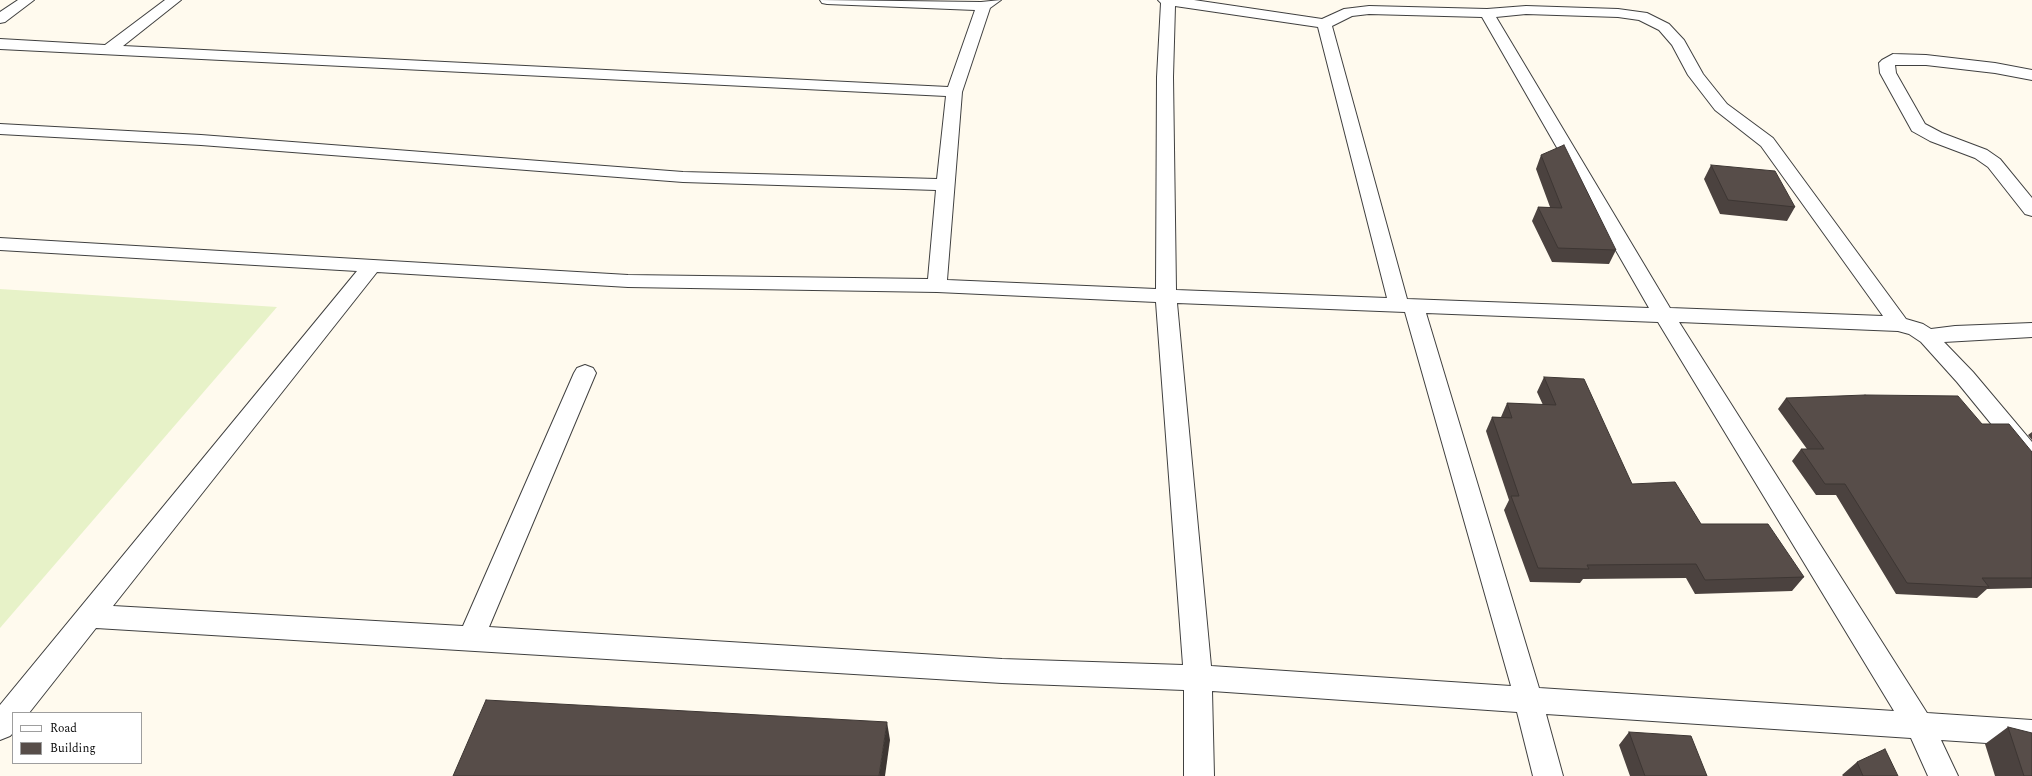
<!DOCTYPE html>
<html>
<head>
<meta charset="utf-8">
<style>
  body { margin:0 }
  #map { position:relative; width:2032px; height:776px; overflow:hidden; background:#fffaee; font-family:Spectral,serif }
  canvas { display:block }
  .legend { position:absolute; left:12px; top:712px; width:130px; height:52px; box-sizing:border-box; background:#fff; border:1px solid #9e9e9e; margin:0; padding:5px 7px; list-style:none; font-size:12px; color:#0d0d0d }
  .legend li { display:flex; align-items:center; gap:8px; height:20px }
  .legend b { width:20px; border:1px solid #9e9e9e }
</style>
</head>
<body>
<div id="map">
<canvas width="2032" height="776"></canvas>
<ul class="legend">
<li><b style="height:5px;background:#fff"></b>Road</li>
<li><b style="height:11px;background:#574d49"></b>Building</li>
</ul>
</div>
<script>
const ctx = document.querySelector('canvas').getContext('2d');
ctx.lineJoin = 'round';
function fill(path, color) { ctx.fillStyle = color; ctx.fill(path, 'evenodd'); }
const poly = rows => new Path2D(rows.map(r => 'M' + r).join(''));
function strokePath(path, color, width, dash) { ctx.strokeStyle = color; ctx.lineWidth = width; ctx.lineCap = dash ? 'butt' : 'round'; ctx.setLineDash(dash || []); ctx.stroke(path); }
const pitch = poly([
  [0,289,277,307,0,628]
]);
const minor = poly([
  [18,0,34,0,5,22,0,23,0,12,18,0],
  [165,0,181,0,123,46,948,87,975,10,827,4,822,3,820,0,981,2,1001,0,990,8,962,92,947,280,1156,289,1157,77,1161,3,1158,0,1194,0,1322,19,1344,9,1369,6,1487,9,1526,6,1618,9,1647,13,1669,24,1684,40,1703,74,1727,104,1773,138,1906,319,1923,324,1931,329,1955,326,2032,323,2032,337,1944,342,1973,372,2032,442,2032,467,2024,464,1957,382,1921,342,1909,334,1898,331,1679,322,1927,713,2032,720,2032,746,1941,740,1958,776,1928,776,1911,738,1546,714,1563,776,1533,776,1517,712,1212,691,1214,776,1184,776,1184,690,1002,683,96,628,29,713,13,713,13,733,10,736,0,740,0,705,357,271,0,250,0,238,628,275,928,279,936,190,683,182,201,145,0,134,0,124,201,135,683,172,937,179,946,96,0,49,0,39,105,45,165,0],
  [1175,6,1318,27,1387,298,1176,290,1173,77,1175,6],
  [1369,14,1482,17,1649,308,1407,299,1332,26,1352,16,1369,14],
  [1526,14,1618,17,1639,20,1659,30,1672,45,1688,75,1715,110,1761,146,1883,316,1670,308,1496,17,1526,14],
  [377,272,628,287,937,292,1156,302,1183,665,1002,659,489,627,596,373,593,368,585,365,577,368,574,373,463,626,113,606,377,272],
  [1177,303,1405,312,1511,686,1211,666,1177,303],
  [1426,313,1658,322,1894,711,1539,688,1426,313],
  [1893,54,1926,55,1995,63,2032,70,2032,80,1995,73,1926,65,1895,65,1896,73,1925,124,1942,133,1987,150,2000,159,2032,198,2032,216,2025,214,1988,167,1975,158,1930,141,1912,131,1880,73,1879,63,1882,60,1893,54]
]);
const wall = poly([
  [1541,155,1616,250,1609,264,1552,262,1532,221,1538,207,1550,207,1536,169],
  [1711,165,1795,207,1787,221,1720,214,1704,179],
  [1544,377,1632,484,1701,524,1804,577,1792,591,1695,594,1686,578,1583,579,1580,583,1530,582,1504,510,1509,500,1486,431,1492,417,1501,417,1507,403,1543,405,1537,392],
  [1786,398,1982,424,2032,452,2032,588,1987,589,1977,598,1896,594,1836,495,1816,495,1792,461,1801,449,1807,449,1778,409],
  [2032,432,2032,440,2028,435],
  [2008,727,2032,776,1995,776,1985,744],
  [1629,732,1707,776,1630,776,1619,745],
  [1857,762,1898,776,1843,776,1842,775]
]);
const shadedWall = poly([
  [887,722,890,740,885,776,879,776]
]);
const building = poly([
  [1564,145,1616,250,1558,248,1538,207,1562,208,1541,155,1564,145],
  [1711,165,1775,171,1795,207,1728,200,1711,165],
  [1544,377,1584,379,1632,484,1675,482,1701,524,1768,524,1804,577,1705,580,1696,564,1587,565,1589,569,1538,568,1511,496,1519,496,1492,417,1512,418,1507,403,1556,405,1544,377],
  [1865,395,1958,396,1982,424,2009,424,2032,452,2032,578,1982,578,1989,587,1907,583,1845,484,1825,484,1801,449,1824,449,1786,398,1865,395],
  [486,700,887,722,879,776,453,776,486,700],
  [2008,727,2032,733,2032,776,2024,776,2008,727],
  [1629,732,1691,736,1707,776,1645,776,1629,732],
  [1885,749,1898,776,1863,776,1857,762,1885,749]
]);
fill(pitch, '#e7f2c8');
strokePath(minor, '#404040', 2);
fill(minor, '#fff');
fill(wall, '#4b423f');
fill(shadedWall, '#3d3633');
fill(building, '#574d49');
strokePath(building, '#3d3633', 1);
</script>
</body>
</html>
